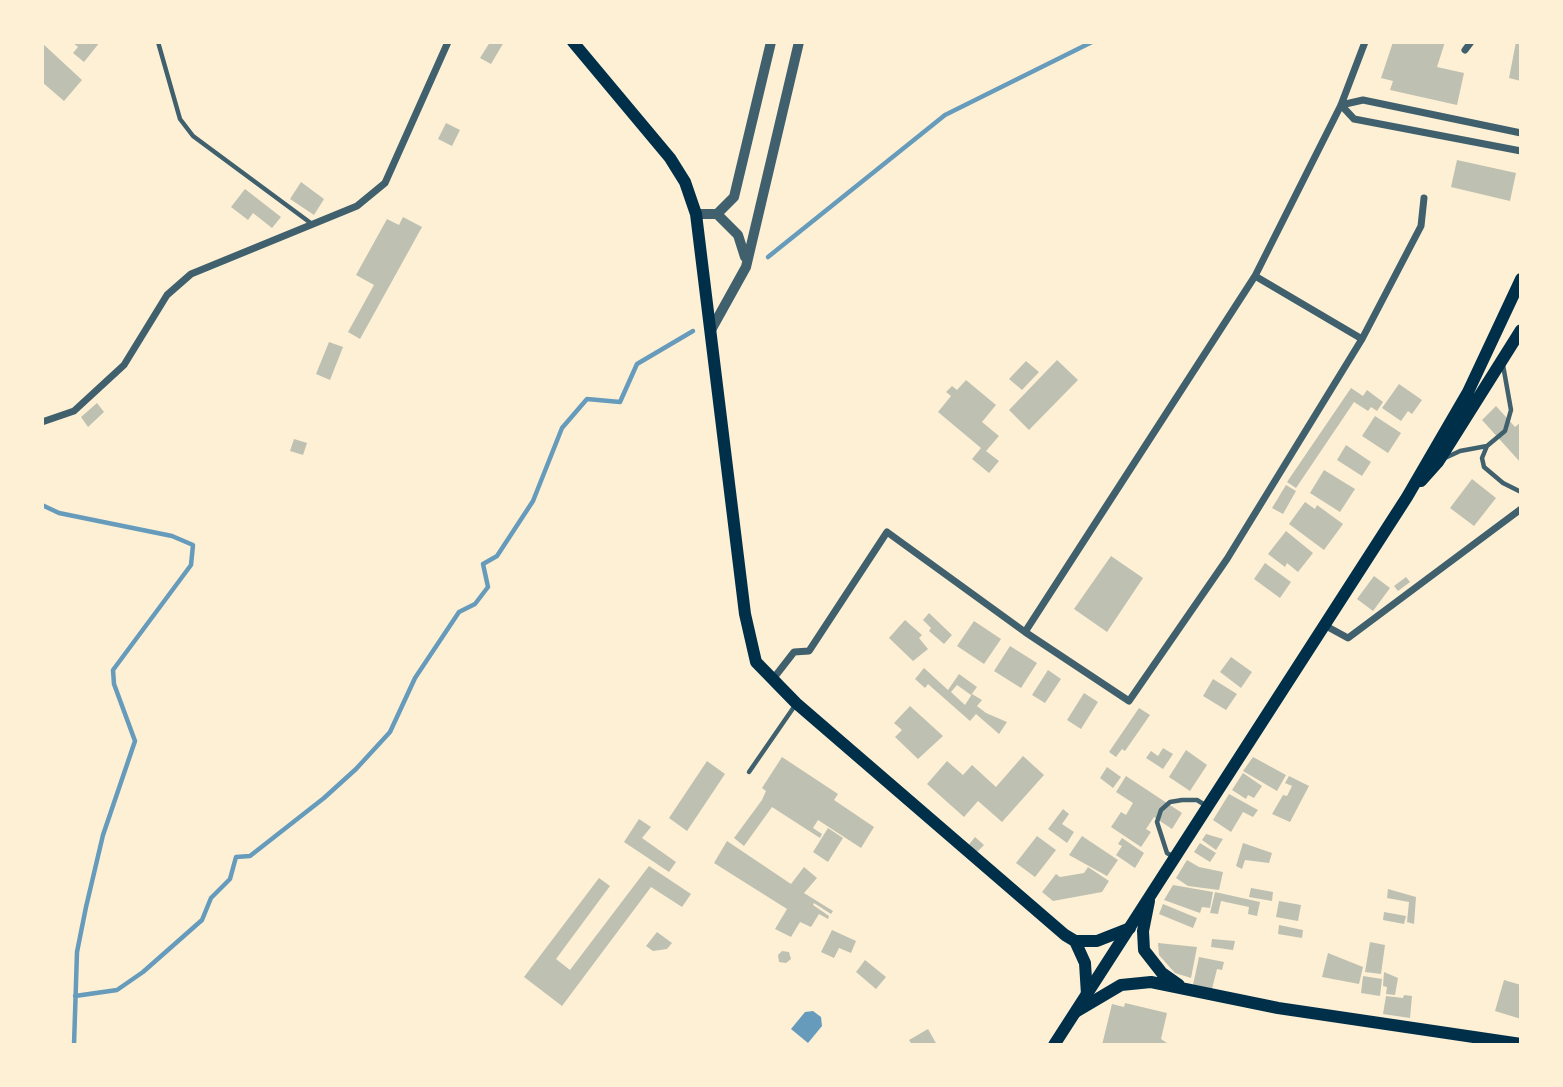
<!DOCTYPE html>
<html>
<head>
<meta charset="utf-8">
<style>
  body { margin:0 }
  #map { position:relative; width:1563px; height:1087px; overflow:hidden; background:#fdf0d5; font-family:"PT Sans",sans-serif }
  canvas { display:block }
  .frame { position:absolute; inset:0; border:44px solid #fdf0d5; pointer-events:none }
</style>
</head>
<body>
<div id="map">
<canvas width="1563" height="1087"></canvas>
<div class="frame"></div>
</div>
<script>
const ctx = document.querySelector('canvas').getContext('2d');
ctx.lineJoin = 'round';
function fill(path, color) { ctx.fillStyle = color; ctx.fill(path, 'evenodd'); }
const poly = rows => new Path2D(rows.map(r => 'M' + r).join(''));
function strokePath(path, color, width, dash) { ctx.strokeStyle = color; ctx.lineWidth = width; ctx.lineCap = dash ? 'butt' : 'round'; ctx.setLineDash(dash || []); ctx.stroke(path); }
const water = poly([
  [813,1011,821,1017,822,1026,808,1043,791,1029,805,1012]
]);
const stream = poly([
  [768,257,945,115,1092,42],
  [42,505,59,513,172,536,193,545,191,565,113,670,114,684,135,741,103,835,86,907,77,952,74,1045],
  [75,996,117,990,143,972,202,920,211,898,230,879,236,857,250,856,324,798,356,769,390,732,415,678,459,612,475,604,488,587,483,564,497,556,533,501,562,428,587,399,620,402,637,364,693,331]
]);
const building = poly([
  [72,42,100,42,84,62,73,53,78,47],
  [490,42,504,42,491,64,480,58],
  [1393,42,1445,42,1437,67,1464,73,1457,105,1390,90,1393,81,1381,78],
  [1516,42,1521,42,1521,81,1509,78],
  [42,43,82,80,64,101,42,82],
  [446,123,460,130,452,146,438,139],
  [1457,160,1516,173,1510,201,1451,187],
  [301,182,324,199,314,215,290,199],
  [245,189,281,217,272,228,253,213,248,220,231,207],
  [403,217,422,227,360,339,348,332,374,285,356,275,387,219,399,225],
  [329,342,343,347,330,380,316,374],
  [1057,360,1078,380,1029,430,1009,410],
  [1026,361,1039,372,1022,390,1009,379],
  [966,380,996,405,982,422,999,436,986,451,999,461,989,473,972,459,981,448,938,412,951,396,946,392,952,386,957,390],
  [1399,384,1422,400,1412,414,1408,411,1401,421,1382,408],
  [1351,388,1363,396,1367,390,1383,402,1377,411,1371,407,1368,411,1354,402,1296,488,1287,482],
  [97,403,104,412,88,427,81,417],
  [1496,406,1515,427,1521,422,1521,463,1482,420],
  [1375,416,1401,433,1388,453,1362,436],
  [294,439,307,443,303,455,290,451],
  [1346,445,1371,462,1362,476,1337,460],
  [1324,470,1355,489,1340,512,1310,493],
  [1472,479,1496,498,1474,526,1450,508],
  [1286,485,1296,491,1283,514,1272,508],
  [1305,502,1315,509,1317,505,1343,524,1324,550,1289,524],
  [1286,531,1313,553,1298,572,1287,563,1285,567,1268,554],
  [1111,556,1143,578,1107,632,1074,609],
  [1265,563,1291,582,1280,598,1254,579],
  [1374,576,1390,588,1373,611,1357,599],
  [1406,577,1410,582,1398,591,1394,586],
  [929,613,952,635,944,644,929,631,931,628,923,620],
  [905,620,922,635,919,638,928,649,913,661,889,638],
  [974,621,1001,639,984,664,957,646],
  [1010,646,1037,663,1021,688,994,671],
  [1231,657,1252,672,1241,688,1220,672],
  [924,668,948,690,959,674,977,687,971,695,957,685,951,692,965,705,972,694,982,700,977,706,986,713,1007,722,999,734,976,714,970,721,928,684,925,688,915,679],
  [1048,670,1061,679,1045,703,1032,695],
  [1213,679,1237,694,1226,710,1203,696],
  [1084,693,1098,702,1081,729,1067,720],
  [910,706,943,736,918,759,895,737,902,730,894,723],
  [1139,708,1150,715,1125,751,1122,749,1116,757,1109,752],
  [1163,748,1173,754,1163,769,1146,758,1151,751,1158,756],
  [1186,750,1207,765,1190,791,1169,777],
  [1023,756,1044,775,1002,822,978,801,964,817,927,784,947,761,963,775,972,765,996,787],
  [782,757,838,794,834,800,874,827,861,848,818,820,813,828,822,834,820,838,772,807,744,846,734,838,762,800,766,791,762,788],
  [1253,757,1286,775,1277,791,1243,771],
  [707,761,725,774,687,831,669,818],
  [1107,767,1121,777,1113,788,1100,778],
  [1243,773,1262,786,1254,798,1248,795,1246,799,1232,790],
  [1126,776,1182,813,1172,829,1154,817,1146,829,1151,832,1141,847,1111,827,1121,812,1126,815,1133,803,1116,792],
  [1289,776,1309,786,1290,822,1272,814,1283,795,1287,796,1292,786,1285,783],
  [1229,794,1258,810,1253,817,1243,812,1231,832,1213,820],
  [1063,809,1069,814,1062,824,1074,832,1067,843,1048,829],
  [639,819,651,827,642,838,676,862,669,872,624,842],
  [828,828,843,838,828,862,813,852],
  [1206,834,1223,839,1216,850,1202,840],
  [1037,836,1056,850,1035,877,1016,863],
  [1082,836,1118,860,1107,876,1069,855],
  [975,837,984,845,975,854,967,847],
  [1122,838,1144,853,1135,868,1116,855,1122,846,1118,844],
  [727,841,791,884,804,867,817,878,804,893,833,911,831,914,814,903,813,905,829,916,828,919,819,914,811,927,800,922,791,937,775,929,787,909,714,863],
  [1200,843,1216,853,1210,862,1194,852],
  [1243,843,1272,853,1269,863,1245,860,1242,869,1236,866],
  [1187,860,1199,867,1223,872,1219,890,1188,886,1176,878],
  [649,866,691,894,682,907,651,887,562,1006,524,977,599,878,610,886,556,959,570,970],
  [1088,867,1109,881,1102,892,1053,901,1042,892,1056,874,1060,877,1084,873],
  [1173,885,1213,892,1210,908,1202,907,1200,913,1164,900],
  [1251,888,1273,892,1272,901,1249,897],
  [1388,889,1416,897,1414,924,1407,922,1409,902,1387,898],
  [1215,892,1260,902,1257,916,1248,914,1249,907,1221,901,1218,914,1210,913],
  [1279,901,1301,905,1298,921,1276,917],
  [1163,904,1197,918,1193,928,1159,914],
  [1384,912,1406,916,1404,924,1383,920],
  [1279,925,1303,930,1302,938,1278,934],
  [832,930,856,941,851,953,839,948,834,958,821,952],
  [657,932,672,943,667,949,653,951,646,946],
  [1212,939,1235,941,1233,950,1211,947],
  [1370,942,1385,945,1381,974,1365,972],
  [1158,943,1197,947,1191,978,1175,973,1159,955],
  [782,951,789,952,791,959,786,963,779,962,778,955],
  [1328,953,1363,967,1359,984,1322,977],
  [1199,957,1224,962,1222,970,1217,969,1212,989,1193,985],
  [865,960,886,977,876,989,856,972],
  [1384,972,1398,978,1395,995,1386,994,1387,987,1383,986],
  [1363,976,1382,979,1380,996,1361,993],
  [1504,980,1521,985,1521,1019,1495,1011],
  [1404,995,1412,996,1410,1018,1383,1014,1386,996,1403,998],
  [1125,1003,1167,1013,1161,1039,1170,1045,1102,1045,1112,1004,1124,1007],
  [928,1029,937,1045,912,1045,909,1040]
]);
const service = poly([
  [158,42,180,119,193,136,312,224],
  [1487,446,1482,458,1484,467,1503,483,1521,492],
  [1445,458,1460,451,1487,446,1505,431,1511,410,1503,365],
  [749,772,796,704],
  [1172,856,1167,853,1157,822,1161,810,1170,802,1182,800,1197,800,1205,805]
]);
const minor = poly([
  [1465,50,1471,42],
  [1521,133,1363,100,1341,105,1354,119,1521,151],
  [1255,276,1362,339],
  [42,422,74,411,124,365,167,295,191,274,357,206,385,183,448,42],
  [1326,626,1348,638,1521,509],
  [1025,632,1255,276,1341,105,1365,42],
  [773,679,794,652,809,651,887,532,1025,632,1129,701,1227,559,1362,339,1421,226,1424,198]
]);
const tertiary = poly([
  [696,214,717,214,734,197,771,42],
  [717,214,738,235,745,257],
  [711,330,746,267,799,42]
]);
const secondary = poly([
  [573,42,670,158,685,182,696,214,745,614,756,662,796,703,1065,935,1075,941,1097,941,1130,928],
  [1149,901,1143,931,1144,950,1162,973,1179,985],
  [1075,941,1085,963,1087,995],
  [1077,1011,1121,985,1151,982,1278,1008,1521,1044]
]);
const primary = poly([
  [1421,481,1438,462,1521,330],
  [1054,1045,1407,497,1468,392,1521,279]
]);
fill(water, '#669bbc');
strokePath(stream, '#669bbc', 4.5);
fill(building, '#bec0b2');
strokePath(service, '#3f606c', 4.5);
strokePath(minor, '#3f606c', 7);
strokePath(tertiary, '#3f606c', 10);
strokePath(secondary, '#003049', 12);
strokePath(primary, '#003049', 12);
</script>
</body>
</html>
